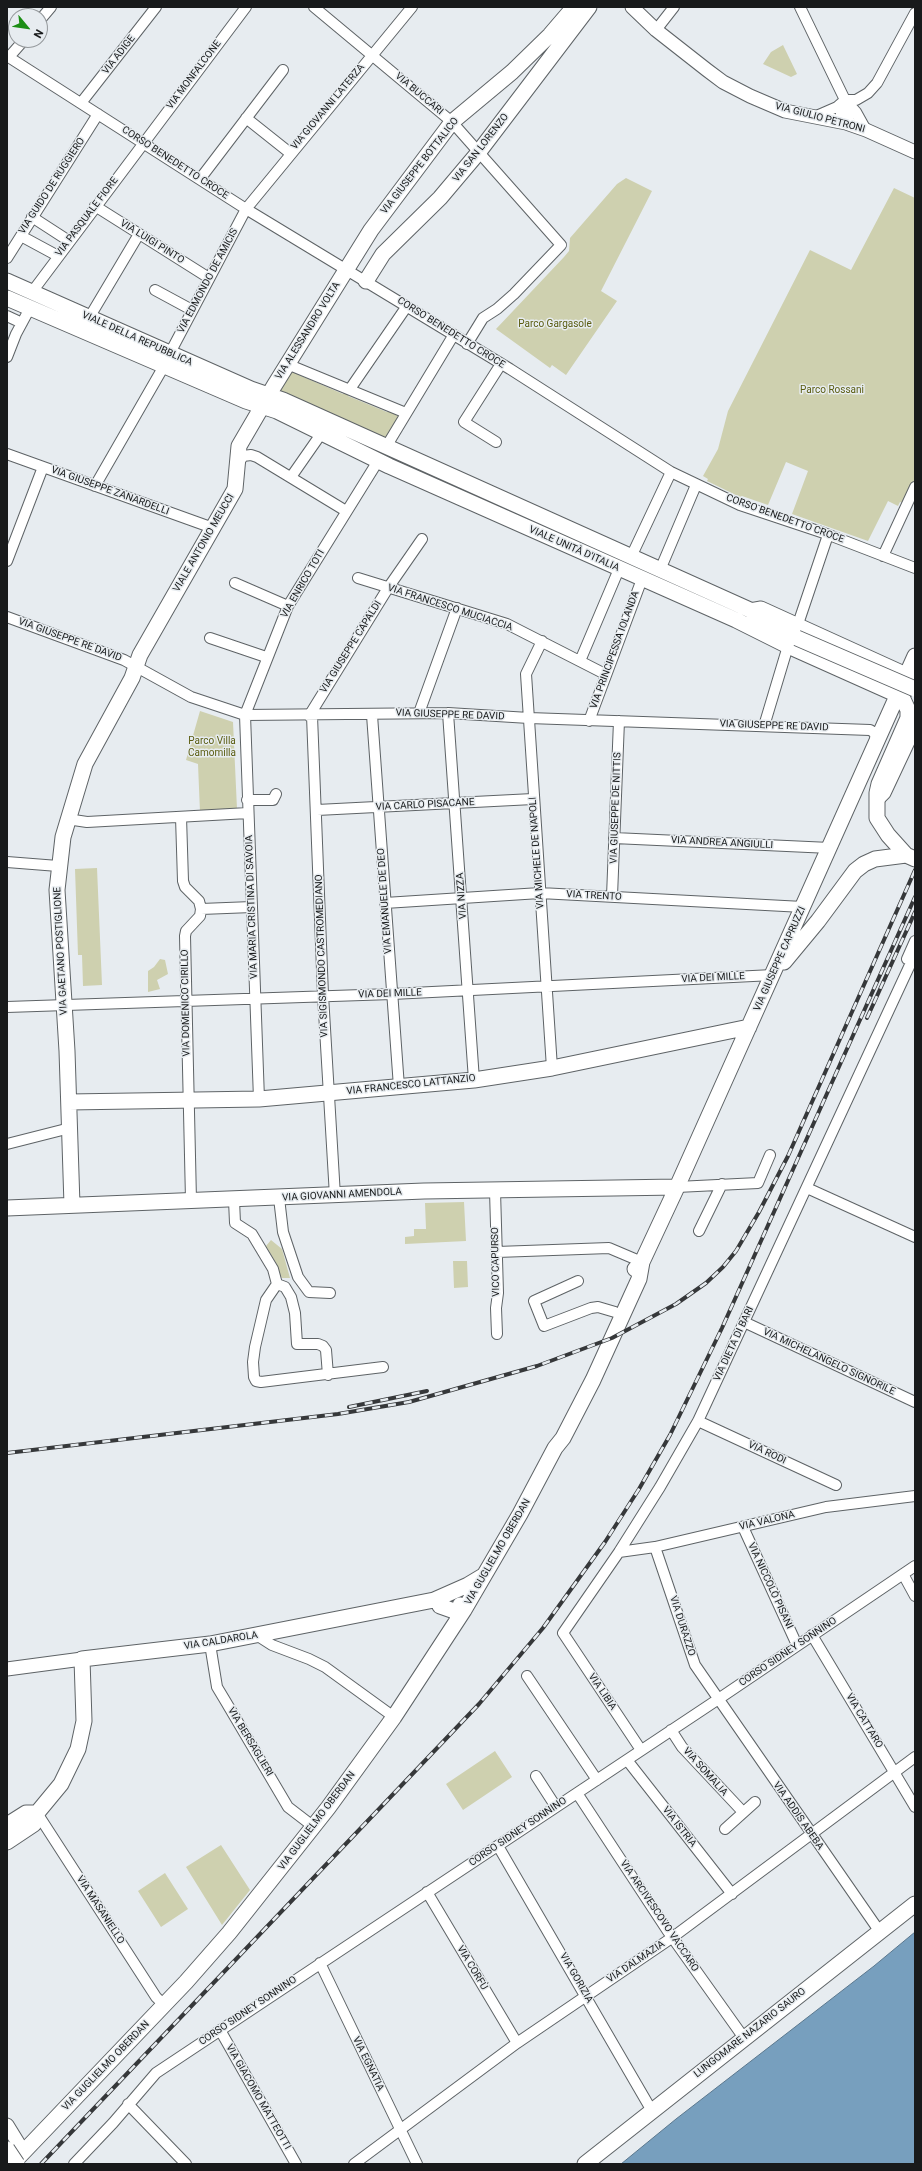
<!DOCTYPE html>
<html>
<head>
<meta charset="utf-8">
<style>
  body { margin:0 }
  #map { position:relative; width:922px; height:2171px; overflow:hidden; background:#e7ecf0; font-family:Roboto,sans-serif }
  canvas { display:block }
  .frame { position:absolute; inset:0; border:8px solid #181a1b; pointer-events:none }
  .north { position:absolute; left:8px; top:8px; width:40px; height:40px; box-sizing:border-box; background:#e7ecf0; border:1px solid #94989b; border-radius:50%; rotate:119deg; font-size:11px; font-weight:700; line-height:16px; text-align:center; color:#181a1b }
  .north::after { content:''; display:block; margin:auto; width:14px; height:18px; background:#1c8e15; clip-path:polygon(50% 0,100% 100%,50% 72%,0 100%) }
</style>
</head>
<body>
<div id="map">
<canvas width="922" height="2171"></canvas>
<div class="frame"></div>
<div class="north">N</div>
</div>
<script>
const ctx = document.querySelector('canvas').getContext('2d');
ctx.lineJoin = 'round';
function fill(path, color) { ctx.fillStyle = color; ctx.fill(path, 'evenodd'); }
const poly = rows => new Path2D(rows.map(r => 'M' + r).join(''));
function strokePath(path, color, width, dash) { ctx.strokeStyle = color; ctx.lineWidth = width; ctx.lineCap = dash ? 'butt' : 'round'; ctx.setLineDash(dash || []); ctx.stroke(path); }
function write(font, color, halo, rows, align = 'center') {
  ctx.font = font + ' Roboto,sans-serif'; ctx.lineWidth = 3; ctx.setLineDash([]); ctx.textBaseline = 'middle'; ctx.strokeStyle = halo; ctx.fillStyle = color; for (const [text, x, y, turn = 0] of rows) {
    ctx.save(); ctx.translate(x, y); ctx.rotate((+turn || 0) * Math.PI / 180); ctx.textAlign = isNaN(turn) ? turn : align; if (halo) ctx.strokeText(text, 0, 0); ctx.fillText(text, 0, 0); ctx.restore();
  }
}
const green = poly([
  [783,45,797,74,791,77,763,64,771,52],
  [626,178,652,191,601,291,617,301,566,375,552,365,550,368,496,329,564,257,569,251,570,238,617,184],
  [894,188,915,198,915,479,903,503,900,502,898,506,888,501,868,541,792,514,808,471,786,462,768,505,742,496,740,497,707,481,708,479,703,476,718,449,728,411,810,250,851,270],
  [290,371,300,373,299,375,343,394,344,391,349,393,348,396,387,412,389,410,399,417,386,440,279,393,278,389],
  [200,711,233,722,237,809,200,812,198,764,186,760],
  [97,868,102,985,83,986,82,955,78,955,75,869],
  [160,959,165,960,168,974,157,980,160,989,148,992,148,971,154,967],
  [464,1202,466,1241,405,1244,405,1237,414,1236,414,1229,426,1229,425,1203],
  [271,1240,282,1249,290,1278,282,1278,275,1266,276,1263,266,1246],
  [453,1261,467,1261,468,1287,454,1288],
  [495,1751,512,1777,463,1810,446,1784],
  [221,1845,250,1890,222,1925,186,1867],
  [165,1873,188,1909,161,1927,138,1891]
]);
const water = poly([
  [915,1932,915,2164,621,2164,676,2119,874,1966,915,1932]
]);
const minor = poly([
  [314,7,452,122,561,245,514,294,497,309,483,318,467,344],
  [800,7,845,100,856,112,866,130],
  [40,20,51,7],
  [656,30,674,7],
  [7,56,246,209,510,369,671,472,740,505,824,533,915,568],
  [9,57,24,40],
  [845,100,856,100,868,93,877,83,915,13],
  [845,100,841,109,841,116,846,123,851,113,850,105],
  [81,103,156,7],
  [814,117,837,107,845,100],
  [246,118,290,153],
  [200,179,283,70],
  [95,206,209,278],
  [32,217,69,241],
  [21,236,58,256],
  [7,258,98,114],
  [155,290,192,310],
  [32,292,246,7],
  [7,316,22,323],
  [89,318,139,234],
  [170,353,246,209,412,7],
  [7,357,16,334,30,308],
  [287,364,406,413],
  [350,389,407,306],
  [496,442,464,422,501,364],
  [386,447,453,336],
  [7,454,213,528],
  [238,464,243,456,251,455,257,457,346,511],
  [291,477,321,434],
  [95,486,164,366],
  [883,556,915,487],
  [631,557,671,472],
  [7,561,43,467],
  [660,570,696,485],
  [358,578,507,624,605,674],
  [235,583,288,606],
  [7,617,124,660,191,697,245,715,448,713,529,718,870,730,875,733,876,744],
  [798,624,828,535],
  [210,638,266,657],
  [542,641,526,674,552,1068],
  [580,661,619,569],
  [419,713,457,608],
  [448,713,474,1080],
  [372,715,399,1087],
  [309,716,388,588,422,539],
  [312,716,323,995,335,1196],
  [589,721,642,579],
  [764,726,788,646],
  [247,800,273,800,276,794],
  [317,810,533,799],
  [181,817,183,881,185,887,199,901,201,909,200,916,186,931,185,936,191,1200],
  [67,819,87,822,248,813],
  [614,838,830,848],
  [7,862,58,866],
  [612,896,619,721],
  [385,903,540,893,803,907],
  [201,909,252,907],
  [907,959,915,941],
  [7,1007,392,994,773,975],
  [259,1099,245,715,288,606,378,461],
  [7,1144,70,1128],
  [677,1187,758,1183,770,1155],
  [807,1188,915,1237],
  [495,1191,498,1293,496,1308,497,1334],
  [279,1198,283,1232,298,1277,309,1292,330,1293],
  [234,1200,235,1223,252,1234,273,1269,277,1284],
  [699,1231,722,1184],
  [497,1252,609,1248,642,1262],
  [578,1281,534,1301,544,1326,591,1308,598,1307,615,1312],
  [277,1284,266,1300,255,1347,253,1362,254,1377,256,1381,261,1382,383,1367],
  [277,1284,285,1287,291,1297,295,1313,297,1344,318,1344,323,1346,326,1350,328,1375],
  [744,1322,915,1402],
  [698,1421,836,1485],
  [743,1527,797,1645],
  [655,1547,695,1665,880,1932],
  [619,1552,655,1547,826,1507,915,1496],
  [903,1574,915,1596],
  [812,1635,915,1807],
  [258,1636,272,1645,309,1659,325,1667,394,1717],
  [210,1644,217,1687,226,1702,288,1807,314,1827],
  [527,1676,597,1780],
  [671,1730,682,1747,743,1812],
  [641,1750,563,1633,619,1552,660,1487,698,1421,915,954],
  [627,1760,732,1894],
  [536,1776,556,1807],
  [577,1793,667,1930,744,2038],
  [37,1813,156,1997,164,2005],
  [725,1829,755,1802],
  [498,1846,652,2111],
  [427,1892,517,2043],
  [320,1963,417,2164],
  [220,2030,296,2164],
  [128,2104,186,2164],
  [74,2164,113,2123,156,2073,717,1700,915,1566],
  [354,2164,517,2043,673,1937,915,1757]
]);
const tertiary = poly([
  [632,7,656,30,707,70,723,82,750,96,785,111,846,123,866,130,915,152],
  [750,610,761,608,915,678],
  [878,799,884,793,915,727],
  [7,1669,82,1659],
  [7,2125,23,2151]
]);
const secondary = poly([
  [7,281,251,389,283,400,750,610,797,638],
  [366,281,383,254,440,198,478,153,589,7],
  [7,298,246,401,277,411,389,466,736,620,788,646,902,697,908,710,908,718,879,784,877,793,877,818,888,835,906,855,915,859],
  [784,962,818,921,855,871,864,864,875,859,906,855],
  [69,1102,259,1099,474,1080,552,1068,749,1027],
  [72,1205,67,1051,57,890,63,837,85,764,132,678,140,655,235,489,239,446,274,386,371,230,452,122,512,72,550,35,574,7],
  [7,1208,424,1191,677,1187],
  [635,1269,642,1262,677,1187,915,656],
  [440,1606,457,1612,464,1610,460,1605],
  [7,1825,26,1813,37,1813],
  [7,1842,34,1824,37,1813,61,1784,78,1749,84,1721,82,1659,210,1644,434,1600,468,1585,483,1576],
  [12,2164,186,1982,229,1933,328,1808,394,1717,464,1610,520,1514,555,1448,563,1438,593,1380,639,1279,642,1262],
  [585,2164,915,1904]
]);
const rail = poly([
  [867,1018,915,912],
  [349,1407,427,1391],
  [7,1453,338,1414,409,1402,537,1366,612,1338,676,1304,706,1283,723,1267,736,1251,759,1212,788,1156,915,870],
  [41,2164,479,1704,543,1628,605,1542,639,1489,670,1435,722,1328,915,897]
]);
const secondaryBridge = poly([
  [797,638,915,689],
  [7,2149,17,2164]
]);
const streetNames = [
  ["VIA ADIGE",119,55,-52],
  ["VIA MONFALCONE",194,75,-53],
  ["VIA BUCCARI",419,94,40],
  ["VIA GIOVANNI LATERZA",328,107,-50],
  ["VIA GIULIO PETRONI",820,118,15],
  ["VIA SAN LORENZO",481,148,-52],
  ["CORSO BENEDETTO CROCE",175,163,33],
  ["VIA GIUSEPPE BOTTALICO",420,166,-52],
  ["VIA GUIDO DE RUGGIERO",52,186,-57],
  ["VIA PASQUALE FIORE",87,217,-53],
  ["VIA LUIGI PINTO",152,242,32],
  ["VIA EDMONDO DE AMICIS",208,281,-62],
  ["VIA ALESSANDRO VOLTA",308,331,-58],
  ["CORSO BENEDETTO CROCE",451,333,32],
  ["VIALE DELLA REPUBBLICA",137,339,24],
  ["VIA GIUSEPPE ZANARDELLI",110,491,20],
  ["CORSO BENEDETTO CROCE",785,519,20],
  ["VIALE ANTONIO MEUCCI",204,543,-60],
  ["VIALE UNITÀ D'ITALIA",574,549,24],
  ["VIA ENRICO TOTI",303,584,-60],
  ["VIA FRANCESCO MUCIACCIA",450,608,18],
  ["VIA GIUSEPPE RE DAVID",70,640,20],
  ["VIA GIUSEPPE CAPALDI",351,647,-58],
  ["VIA PRINCIPESSA IOLANDA",615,650,-70],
  ["VIA GIUSEPPE RE DAVID",450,715,2],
  ["VIA GIUSEPPE RE DAVID",774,726,2],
  ["VIA CARLO PISACANE",425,805,-3],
  ["VIA GIUSEPPE DE NITTIS",616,808,-88],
  ["VIA ANDREA ANGIULLI",722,843,3],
  ["VIA MICHELE DE NAPOLI",537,853,-94],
  ["VIA NIZZA",462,896,-94],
  ["VIA TRENTO",594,896,3],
  ["VIA EMANUELE DE DEO",385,901,-94],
  ["VIA MARIA CRISTINA DI SAVOIA",252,907,-92],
  ["VIA GAETANO POSTIGLIONE",61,951,-93],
  ["VIA SIGISMONDO CASTROMEDIANO",322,956,-92],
  ["VIA GIUSEPPE CAPRUZZI",780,959,-66],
  ["VIA DEI MILLE",713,978,-3],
  ["VIA DEI MILLE",390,994,-2],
  ["VIA DOMENICO CIRILLO",186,1003,-91],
  ["VIA FRANCESCO LATTANZIO",411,1085,-6],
  ["VIA GIOVANNI AMENDOLA",342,1195,-3],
  ["VICO CAPURSO",496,1262,-91],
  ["VIA DIETA DI BARI",734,1344,-65],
  ["VIA MICHELANGELO SIGNORILE",829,1362,25],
  ["VIA RODI",767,1453,25],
  ["VIA VALONA",767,1521,-13],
  ["VIA GUGLIELMO OBERDAN",498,1552,-60],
  ["VIA NICCOLÒ PISANI",770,1586,65],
  ["VIA DURAZZO",682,1626,72],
  ["VIA CALDAROLA",221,1641,-9],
  ["CORSO SIDNEY SONNINO",788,1652,-34],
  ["VIA LIBIA",602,1692,56],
  ["VIA CATTARO",864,1721,59],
  ["VIA BERSAGLIERI",250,1742,59],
  ["VIA SOMALIA",705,1772,48],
  ["VIA ADDIS ABEBA",798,1816,55],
  ["VIA GUGLIELMO OBERDAN",317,1821,-53],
  ["VIA ISTRIA",679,1827,52],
  ["CORSO SIDNEY SONNINO",518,1832,-34],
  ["VIA MASANIELLO",100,1910,57],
  ["VIA ARCIVESCOVO VACCARO",659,1916,56],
  ["VIA DALMAZIA",636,1962,-34],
  ["VIA CORFÙ",472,1968,59],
  ["VIA GORIZIA",576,1978,60],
  ["CORSO SIDNEY SONNINO",248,2011,-34],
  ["LUNGOMARE NAZARIO SAURO",750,2033,-38],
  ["VIA EGNATIA",368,2064,64],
  ["VIA GUGLIELMO OBERDAN",106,2066,-46],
  ["VIA GIACOMO MATTEOTTI",258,2097,60]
];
const parkNames = [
  ["Parco Gargasole",555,324],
  ["Parco Rossani",832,390],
  ["Parco Villa",212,741],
  ["Camomilla",212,753]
];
fill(green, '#ced0af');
fill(water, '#779fbe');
strokePath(water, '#5a778d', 1);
strokePath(minor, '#5e6366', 12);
strokePath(tertiary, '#5e6366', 15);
strokePath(secondary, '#5e6366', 17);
strokePath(minor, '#fff', 10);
strokePath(tertiary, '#fff', 13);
strokePath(secondary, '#fff', 15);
strokePath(rail, '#36383a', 4);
strokePath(rail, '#e7ecf0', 2.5, [8]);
strokePath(secondaryBridge, '#5e6366', 17, []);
strokePath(secondaryBridge, '#fff', 15);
write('10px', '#181a1b', '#e7ecf0', streetNames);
write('10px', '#5a5c10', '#e7ecf0', parkNames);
</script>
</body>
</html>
